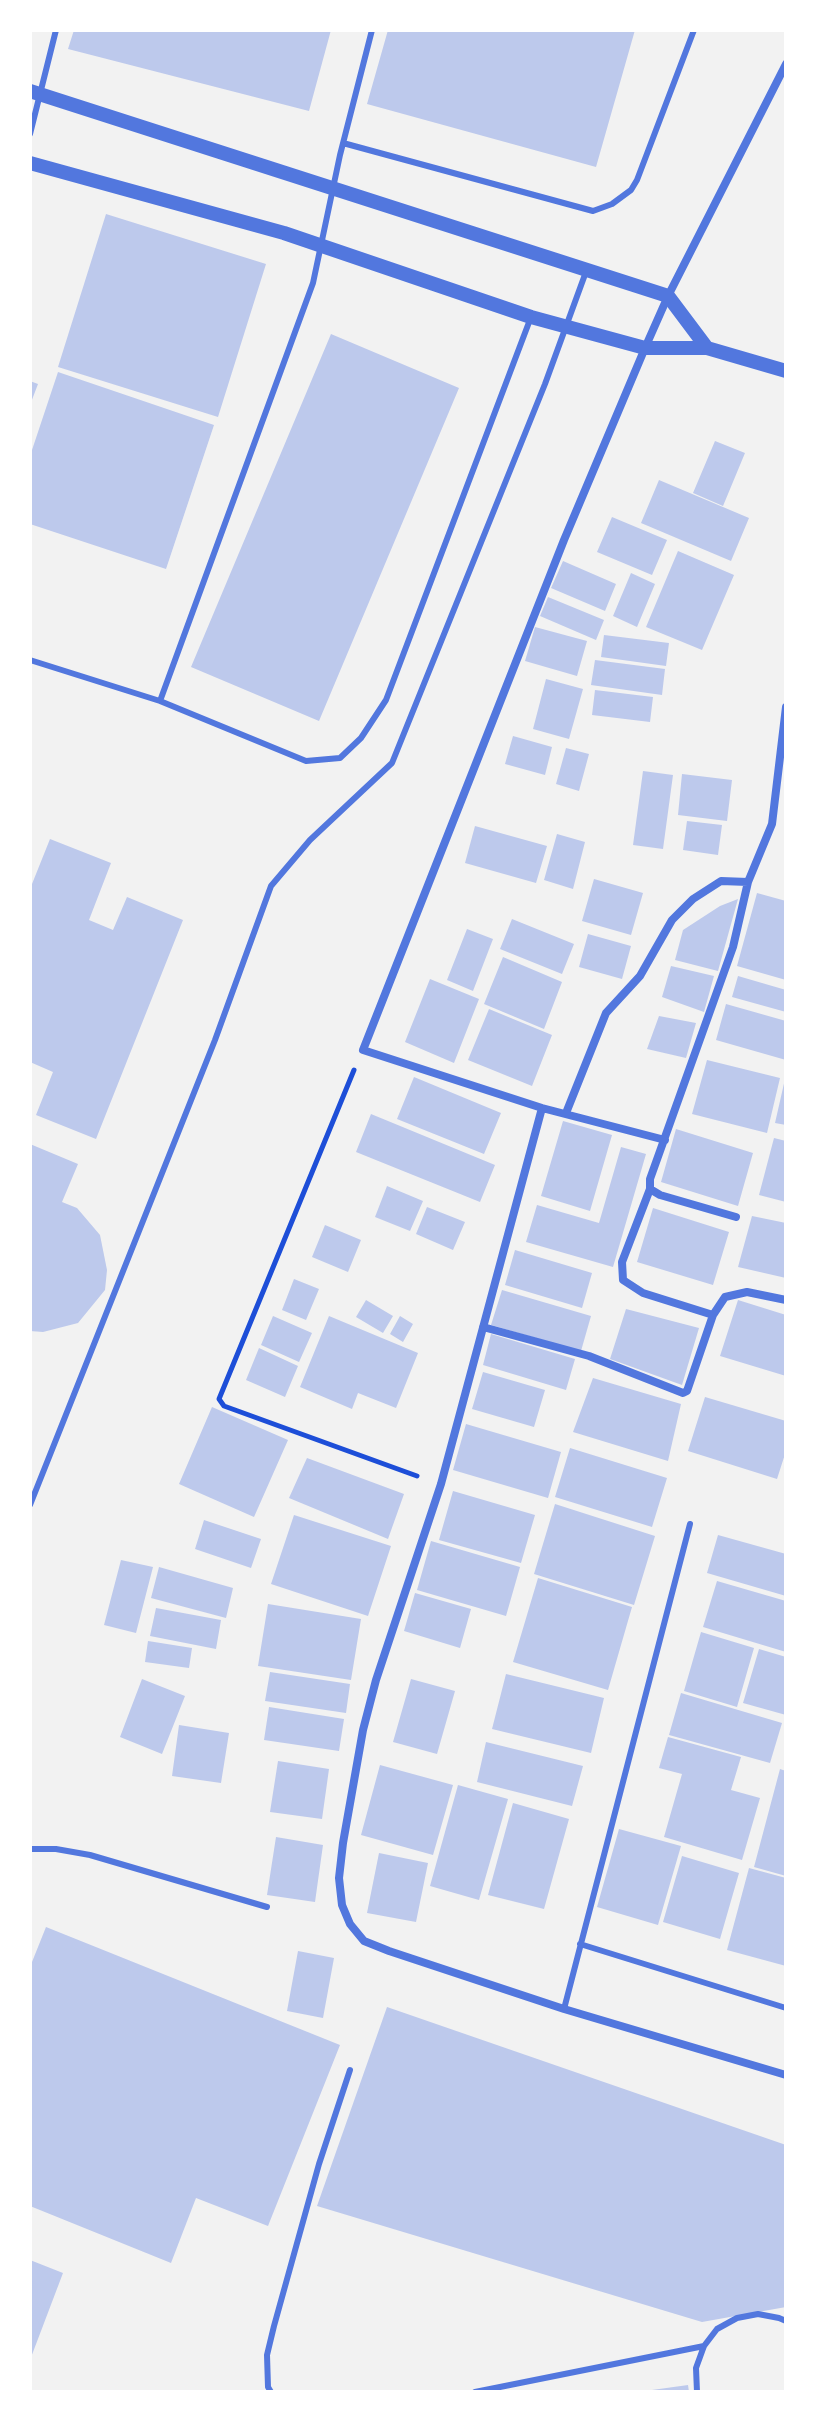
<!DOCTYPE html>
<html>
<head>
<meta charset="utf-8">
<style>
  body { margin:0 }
  #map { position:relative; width:816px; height:2422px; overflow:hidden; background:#f2f2f2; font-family:"DM Sans",sans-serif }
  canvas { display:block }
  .frame { position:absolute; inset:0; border:32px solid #fff; pointer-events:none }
</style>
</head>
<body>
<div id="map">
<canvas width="816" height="2422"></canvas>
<div class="frame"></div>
</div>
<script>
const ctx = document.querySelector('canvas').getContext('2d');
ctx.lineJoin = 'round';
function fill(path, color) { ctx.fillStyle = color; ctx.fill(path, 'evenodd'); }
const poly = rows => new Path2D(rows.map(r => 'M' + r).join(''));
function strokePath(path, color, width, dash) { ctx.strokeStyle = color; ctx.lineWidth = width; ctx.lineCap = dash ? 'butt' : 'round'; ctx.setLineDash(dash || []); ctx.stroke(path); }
const building = poly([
  [74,30,331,30,309,111,68,49],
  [388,30,635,30,596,167,367,104],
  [106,214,266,264,218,417,58,367],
  [331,334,459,388,319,721,191,667],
  [58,372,214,425,166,569,30,524,30,456],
  [30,381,38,384,30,405],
  [715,441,745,453,723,506,693,493],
  [659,480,749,518,731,561,641,523],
  [612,517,667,540,652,575,597,552],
  [678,551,734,575,702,650,646,627],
  [563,561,616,584,605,611,551,588],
  [631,573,655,584,637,627,613,616],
  [548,597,604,620,596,640,540,616],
  [535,627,587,641,577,676,525,661],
  [604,635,669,643,666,666,601,657],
  [595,660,665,669,662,695,591,685],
  [546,679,583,689,569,739,533,729],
  [595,690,653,697,650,722,592,715],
  [513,736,552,747,545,775,505,764],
  [566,748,589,754,579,791,556,784],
  [643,771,673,775,663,849,633,845],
  [682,774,732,780,727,821,678,815],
  [687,821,722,825,718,855,683,850],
  [475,826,547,846,536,883,465,863],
  [557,834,585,842,573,889,544,880],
  [50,839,111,863,89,920,113,930,127,897,183,920,96,1139,36,1115,53,1072,30,1062,30,889],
  [594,879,643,893,631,935,582,921],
  [757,893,786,901,786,980,737,966],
  [738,899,718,971,675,960,683,930,720,906],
  [512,919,574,944,562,974,500,949],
  [467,929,493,939,473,991,447,980],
  [588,934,631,946,622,979,579,967],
  [503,957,562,982,544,1029,484,1004],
  [671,966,714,976,704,1012,662,997],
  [738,976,786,990,786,1012,732,997],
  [430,979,479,999,454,1063,405,1042],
  [726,1004,786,1021,786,1060,716,1040],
  [489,1009,552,1035,532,1086,468,1060],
  [659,1016,696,1023,686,1058,647,1049],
  [707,1060,780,1078,767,1133,692,1114],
  [414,1077,501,1113,484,1154,397,1119],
  [785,1079,786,1079,786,1125,775,1123],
  [371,1114,495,1165,480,1202,356,1152],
  [563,1121,612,1135,590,1211,541,1196],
  [676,1129,753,1153,738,1206,661,1182],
  [774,1138,786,1141,786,1202,759,1195],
  [30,1144,78,1164,62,1202,77,1208,100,1235,107,1270,105,1290,78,1323,43,1332,30,1331],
  [621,1147,646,1154,613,1267,526,1242,537,1205,599,1223],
  [387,1186,423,1201,410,1231,375,1217],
  [427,1207,465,1222,453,1250,416,1234],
  [653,1208,729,1232,713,1285,637,1262],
  [752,1216,786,1223,786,1278,738,1267],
  [325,1225,361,1240,348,1272,312,1257],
  [515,1250,592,1273,582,1308,505,1285],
  [294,1279,319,1289,306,1320,282,1310],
  [502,1290,591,1316,581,1351,491,1325],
  [366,1300,393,1316,383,1333,356,1317],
  [738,1300,786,1315,786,1376,720,1356],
  [626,1309,699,1328,682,1385,610,1359],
  [273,1316,312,1333,299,1362,261,1345],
  [329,1316,418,1353,396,1408,358,1393,352,1409,300,1387],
  [400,1316,413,1324,403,1342,390,1334],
  [491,1334,575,1359,566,1390,483,1365],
  [259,1348,298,1366,285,1397,246,1380],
  [483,1372,545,1390,534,1427,472,1409],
  [593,1378,681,1404,668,1461,573,1432],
  [705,1397,786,1421,786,1451,777,1479,688,1451],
  [212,1407,288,1440,254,1517,179,1484],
  [466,1424,561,1452,548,1498,453,1470],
  [570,1448,667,1478,652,1527,555,1497],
  [307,1458,404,1494,388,1539,289,1498],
  [453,1491,535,1515,521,1563,439,1540],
  [555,1504,655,1536,634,1605,534,1574],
  [294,1515,391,1546,368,1616,271,1584],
  [204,1520,261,1539,251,1568,195,1549],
  [718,1535,786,1554,786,1596,707,1573],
  [431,1541,520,1567,506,1616,417,1590],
  [121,1560,153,1567,136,1633,104,1625],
  [159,1567,233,1588,226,1618,151,1598],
  [538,1578,632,1607,608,1690,513,1662],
  [717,1581,786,1601,786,1652,703,1627],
  [415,1593,471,1609,460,1648,404,1631],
  [268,1604,361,1619,351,1680,258,1666],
  [156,1608,221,1620,216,1649,150,1636],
  [701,1632,754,1648,737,1707,684,1691],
  [148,1641,192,1648,189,1668,145,1662],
  [759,1649,786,1657,786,1715,743,1703],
  [270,1672,350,1684,346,1713,265,1701],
  [506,1674,604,1698,591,1753,492,1729],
  [142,1679,185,1696,162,1754,120,1737],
  [411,1679,455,1691,437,1754,393,1742],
  [681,1693,782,1723,770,1763,669,1735],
  [269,1707,344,1719,339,1751,264,1740],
  [179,1725,229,1733,221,1783,172,1776],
  [668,1737,741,1757,731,1790,760,1798,742,1860,664,1837,682,1774,659,1768],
  [486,1742,583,1766,572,1806,477,1782],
  [278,1761,329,1769,322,1819,270,1812],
  [380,1765,453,1785,433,1855,361,1835],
  [780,1769,786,1771,786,1876,754,1867],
  [458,1785,508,1799,479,1900,430,1886],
  [513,1803,569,1819,544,1909,488,1895],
  [619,1829,681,1846,658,1925,597,1907],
  [276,1837,323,1845,315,1902,267,1895],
  [379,1853,428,1863,416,1922,367,1913],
  [682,1856,739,1873,720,1939,663,1922],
  [749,1868,786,1878,786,1966,727,1950],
  [46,1927,340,2045,268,2226,196,2198,171,2263,30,2206,30,1967],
  [298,1951,334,1958,323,2018,287,2011],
  [387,2007,786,2145,786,2307,702,2322,317,2206],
  [30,2260,63,2273,30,2360],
  [688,2385,689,2392,652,2392,652,2390]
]);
const path = poly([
  [354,1070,219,1399,224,1406,417,1476]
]);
const service = poly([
  [30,134,56,30],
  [343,143,593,211,612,204,631,190,637,180,694,30],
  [30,660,160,701,306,761,340,758,361,738,386,700,531,317],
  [160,701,313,283,340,155,372,30],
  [30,1505,215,1040,271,886,310,840,392,763,545,384,587,269],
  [30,1849,56,1849,90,1855,267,1907],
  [580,1944,786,2008],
  [564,2009,690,1524],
  [271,2392,268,2387,267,2355,274,2326,319,2164,350,2070],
  [475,2392,704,2346],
  [697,2392,696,2368,704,2346,717,2329,737,2318,758,2314,779,2318,786,2321]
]);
const minor = poly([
  [542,1108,441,1484,376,1680,363,1730,343,1843,339,1878,342,1905,350,1924,364,1941,389,1951,564,2009,786,2075],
  [566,1113,606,1013,640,976,672,920,693,899,721,881,748,882],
  [665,1140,542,1108,363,1050,564,540,645,348,668,296,786,64],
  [650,1189,622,1262,623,1280,643,1293,713,1315],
  [736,1217,660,1195,650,1189,650,1179,733,947,748,882,772,824,786,707],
  [483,1327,589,1356,683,1393,687,1391,713,1315,725,1297,747,1292,786,1300]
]);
const tertiary = poly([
  [30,91,668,296,707,348],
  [30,163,284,233,531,317,645,348,707,348,786,371]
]);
fill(building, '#bdc9ec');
strokePath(path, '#1d4ed8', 5);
strokePath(service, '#5277de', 6);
strokePath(minor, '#5277de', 8);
strokePath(tertiary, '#5277de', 14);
</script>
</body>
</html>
